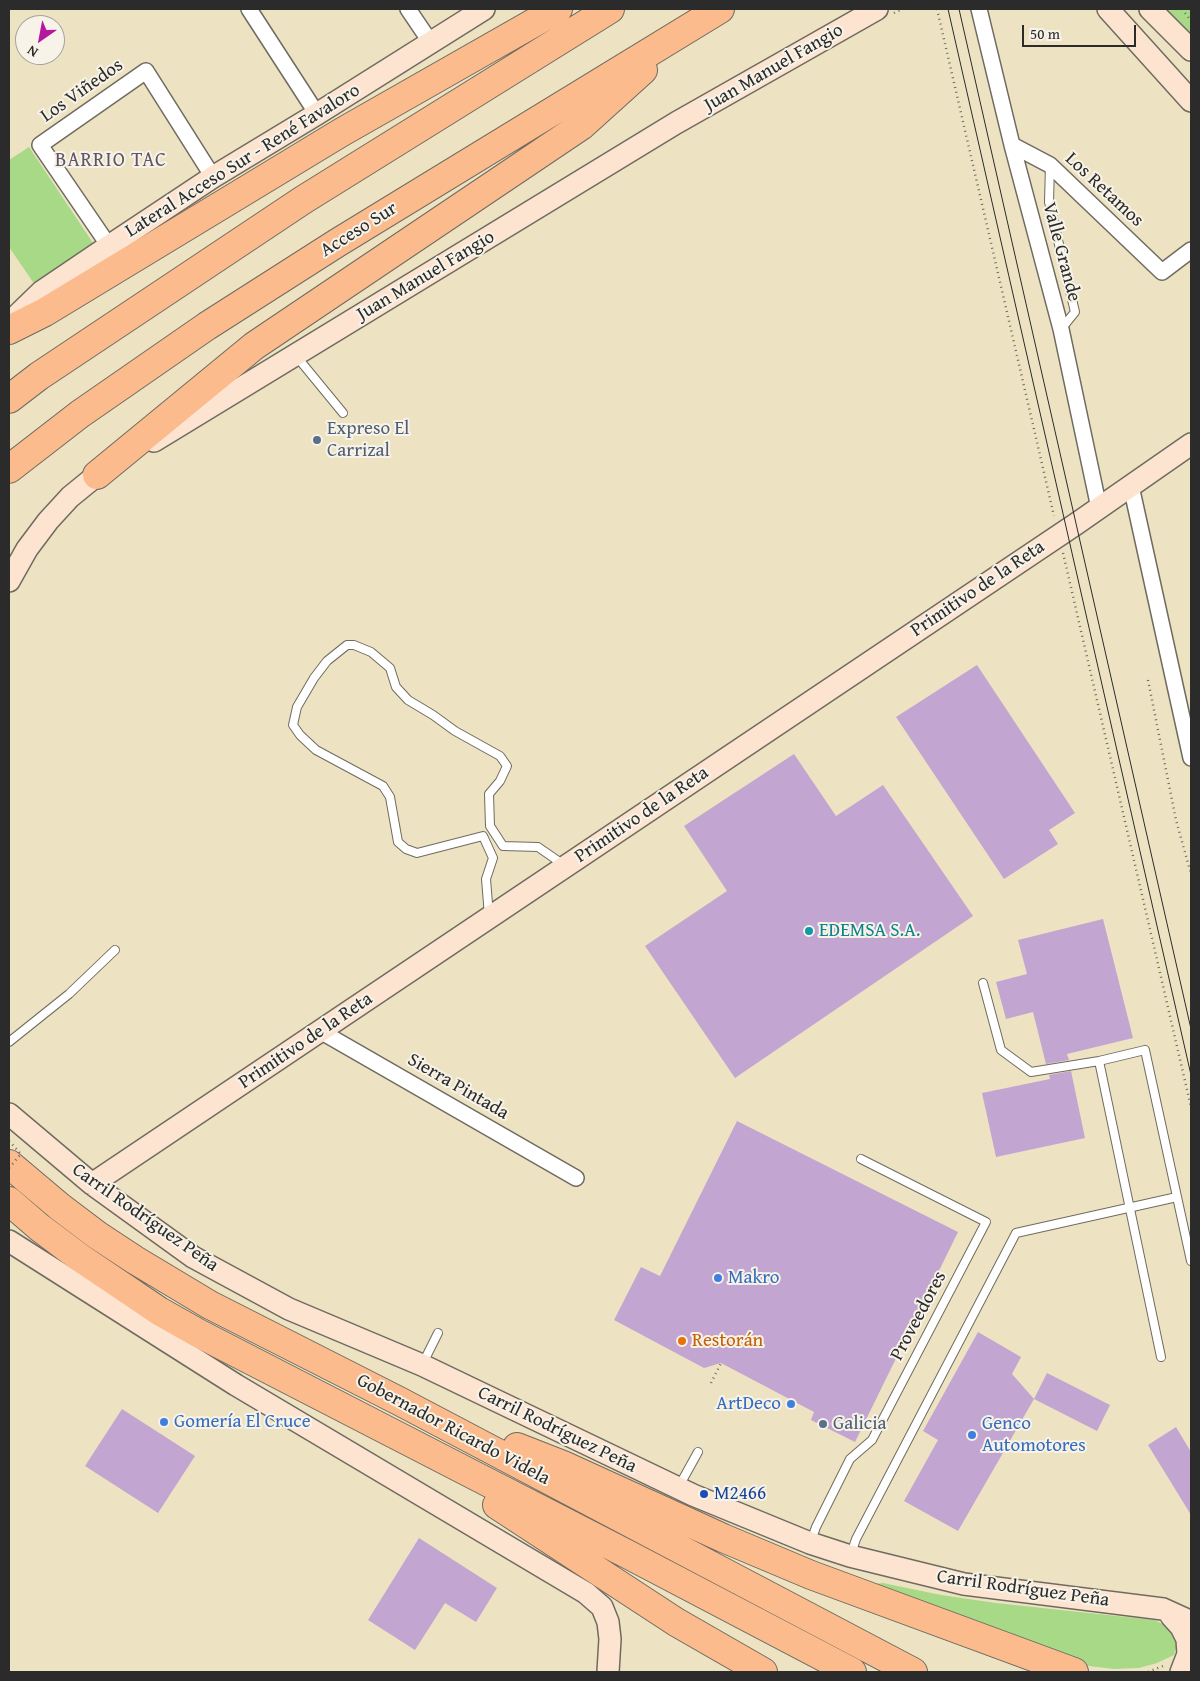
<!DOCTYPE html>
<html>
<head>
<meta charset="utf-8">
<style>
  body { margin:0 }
  #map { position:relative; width:1200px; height:1681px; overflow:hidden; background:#ede3c3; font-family:"Gentium Book Plus",serif }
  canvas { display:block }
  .frame { position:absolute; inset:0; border:10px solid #2b2b2b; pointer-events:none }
  .north { position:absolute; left:15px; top:15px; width:50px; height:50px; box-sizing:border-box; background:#f7f3e8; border:1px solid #a5a39c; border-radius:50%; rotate:213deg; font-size:14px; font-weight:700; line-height:20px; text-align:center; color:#2b2b2b }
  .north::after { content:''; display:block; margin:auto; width:18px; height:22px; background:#b5179e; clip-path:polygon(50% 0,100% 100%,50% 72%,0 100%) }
  .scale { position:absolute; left:1022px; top:25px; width:114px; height:22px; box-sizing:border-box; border:2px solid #2b2b2b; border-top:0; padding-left:6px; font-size:15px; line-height:18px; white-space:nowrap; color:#2b2b2b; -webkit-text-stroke:4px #f7f3e8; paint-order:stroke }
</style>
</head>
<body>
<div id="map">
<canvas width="1200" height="1681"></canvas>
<div class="frame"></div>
<div class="north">N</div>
<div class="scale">50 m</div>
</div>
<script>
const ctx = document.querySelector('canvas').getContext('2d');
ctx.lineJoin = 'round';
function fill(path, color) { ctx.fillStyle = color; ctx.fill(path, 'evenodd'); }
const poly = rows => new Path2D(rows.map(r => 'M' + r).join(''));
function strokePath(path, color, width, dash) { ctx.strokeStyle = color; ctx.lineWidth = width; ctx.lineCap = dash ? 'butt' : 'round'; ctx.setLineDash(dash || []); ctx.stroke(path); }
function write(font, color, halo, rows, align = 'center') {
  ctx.font = font + ' "Gentium Book Plus",serif'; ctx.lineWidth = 4; ctx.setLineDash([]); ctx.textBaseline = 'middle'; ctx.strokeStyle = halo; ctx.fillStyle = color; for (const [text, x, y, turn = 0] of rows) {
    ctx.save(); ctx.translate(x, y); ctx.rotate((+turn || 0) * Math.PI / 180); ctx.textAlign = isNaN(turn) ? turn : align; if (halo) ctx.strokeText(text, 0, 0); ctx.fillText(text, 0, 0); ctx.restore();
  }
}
const green = poly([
  [1150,9,1191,9,1191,50],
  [29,147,95,246,35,285,9,247,9,160],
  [883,1583,941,1595,996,1603,1154,1620,1169,1627,1178,1642,1174,1655,1157,1663,1139,1668,1114,1669,1080,1665,864,1585]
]);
const building = poly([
  [977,665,1075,813,1049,830,1058,844,1004,879,896,717],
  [794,754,836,816,883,785,973,916,735,1078,645,946,727,891,684,826],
  [1103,919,1133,1038,1067,1054,1069,1060,1046,1064,1033,1012,1006,1019,996,982,1027,974,1018,940],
  [1071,1071,1085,1138,996,1157,982,1093,1050,1079,1049,1075],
  [737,1121,958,1232,855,1442,811,1420,814,1412,721,1363,704,1368,614,1320,641,1267,660,1276],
  [978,1332,1021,1357,1012,1374,1034,1399,958,1531,904,1501,938,1440,923,1431],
  [1047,1373,1110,1405,1097,1431,1034,1399],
  [122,1409,195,1456,158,1513,85,1466],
  [1176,1427,1191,1452,1191,1515,1148,1445],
  [419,1538,497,1588,476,1622,445,1603,415,1650,368,1620]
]);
const path = poly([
  [937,9,1054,516],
  [1182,9,1191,21],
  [894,13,902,9],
  [1063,553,1191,1107],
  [1148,680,1176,820,1191,874],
  [711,1383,721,1363],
  [1148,1672,1163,1666]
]);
const lane = poly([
  [1050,165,1049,202,1075,312,1062,328],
  [297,357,343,413],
  [489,916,486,879,493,858,483,836,417,853,406,849,398,842,390,797,383,786,316,750,300,735,293,725,297,707,314,678,327,661,347,645,354,645,371,652,390,668,396,687,408,700,433,715,455,731,500,756,507,766,500,781,489,794,490,826,503,846,538,847,564,865],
  [983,983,1001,1050,1031,1072,1099,1061,1145,1050,1191,1261],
  [9,1042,69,994,115,950],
  [1099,1061,1161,1357],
  [422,1365,438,1333],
  [678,1488,698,1452],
  [811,1541,816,1527,850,1459,872,1440,986,1222,861,1159],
  [851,1554,856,1539,1016,1233,1177,1197]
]);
const street = poly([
  [249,9,317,114],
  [408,9,431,43],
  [979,9,1012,145,1061,329,1099,508],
  [1012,145,1050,165,1162,272,1191,250],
  [109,246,40,145,146,71,213,177],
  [1131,486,1191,758],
  [320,1031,576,1178]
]);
const secondary = poly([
  [1108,9,1191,101],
  [1150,9,1191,50],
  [9,323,41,292,109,246,213,177,317,114,484,9],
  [154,441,676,123,877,9],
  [9,581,27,549,48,521,70,497,97,475,110,467],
  [9,1114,92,1184,193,1257,289,1309,422,1365,693,1495,810,1543,850,1556,964,1584,1163,1609,1185,1619,1191,1624],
  [92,1184,1076,524,1191,444],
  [9,1241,236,1385,586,1593,602,1607,608,1622,610,1639,608,1672],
  [1171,1616,1181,1627,1187,1639,1188,1654,1181,1672]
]);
const highway = poly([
  [9,330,45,312,342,132,558,9],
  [9,399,39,376,303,200,610,9],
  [9,469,80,414,207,326,337,243,720,9],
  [97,475,254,346,581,126,643,70],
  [9,1164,60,1207,97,1235,135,1260,210,1305,399,1401,913,1672],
  [9,1201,39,1227,79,1257,159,1311,198,1333,629,1555,852,1672],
  [517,1447,563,1465,723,1538,811,1575,1074,1672],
  [497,1505,676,1622,763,1672]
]);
const tram = poly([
  [948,9,1191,1075],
  [959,9,1191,1029]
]);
const pathBridge = poly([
  [9,1141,21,1154,9,1168]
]);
const markers = [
  [317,440,5,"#5c6f8a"],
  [809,931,5,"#0f9aa8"],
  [718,1278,5,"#3f7fe0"],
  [682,1341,5,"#e8710a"],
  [791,1404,5,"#3f7fe0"],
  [164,1422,5,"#3f7fe0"],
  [823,1424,5,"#5c6f8a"],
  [972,1435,5,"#3f7fe0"],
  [704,1494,5,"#1a4fb4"]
];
const streetNames = [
  ["Juan Manuel Fangio",774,68,-30],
  ["Los Viñedos",82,91,-35],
  ["Lateral Acceso Sur - René Favaloro",243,161,-32],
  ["Los Retamos",1104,190,43],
  ["Acceso Sur",359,230,-32],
  ["Valle Grande",1061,252,75],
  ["Juan Manuel Fangio",426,276,-31],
  ["Primitivo de la Reta",978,589,-34],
  ["Primitivo de la Reta",642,815,-34],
  ["Primitivo de la Reta",306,1041,-34],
  ["Sierra Pintada",458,1087,30],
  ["Carril Rodríguez Peña",145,1218,35],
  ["Proveedores",919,1316,-62],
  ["Gobernador Ricardo Videla",453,1430,28],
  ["Carril Rodríguez Peña",557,1430,26],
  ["Carril Rodríguez Peña",1023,1589,8]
];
const serviceNames = [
  ["Expreso El",327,429],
  ["Carrizal",327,451],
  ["Galicia",833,1424]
];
const cultureNames = [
  ["EDEMSA S.A.",819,931]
];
const shopNames = [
  ["Makro",728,1278],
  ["ArtDeco",781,1404,"right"],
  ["Gomería El Cruce",174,1422],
  ["Genco",982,1424],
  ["Automotores",982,1446]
];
const foodNames = [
  ["Restorán",692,1341]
];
const transitNames = [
  ["M2466",714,1494]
];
const neighbourhoodNames = [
  ["BARRIO TAC",111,161]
];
fill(green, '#a7d987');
fill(building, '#c2a5d0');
strokePath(lane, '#6f6b60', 10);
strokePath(street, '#6f6b60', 18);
strokePath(secondary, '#6f6b60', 24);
strokePath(highway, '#6f6b60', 30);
strokePath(path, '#6f6b60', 2.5, [1, 4]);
strokePath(lane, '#fff', 8);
strokePath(street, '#fff', 15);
strokePath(secondary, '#fde4d1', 21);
strokePath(highway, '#fbbb8d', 28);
strokePath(tram, '#2b2b2b', 1);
strokePath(pathBridge, '#6f6b60', 2.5, [1, 4]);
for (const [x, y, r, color] of markers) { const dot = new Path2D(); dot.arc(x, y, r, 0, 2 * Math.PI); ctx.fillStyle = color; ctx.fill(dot); strokePath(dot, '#f7f3e8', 2); }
write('19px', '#2b2b2b', '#f7f3e8', streetNames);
write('19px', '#4e5e75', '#f7f3e8', serviceNames, 'left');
write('19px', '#0d838f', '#f7f3e8', cultureNames, 'left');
write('19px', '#366cbe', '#f7f3e8', shopNames, 'left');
write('19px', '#c56008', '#f7f3e8', foodNames, 'left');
write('19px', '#164399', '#f7f3e8', transitNames, 'left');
ctx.letterSpacing = '1px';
write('20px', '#605665', '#f7f3e8', neighbourhoodNames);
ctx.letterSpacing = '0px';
</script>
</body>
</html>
